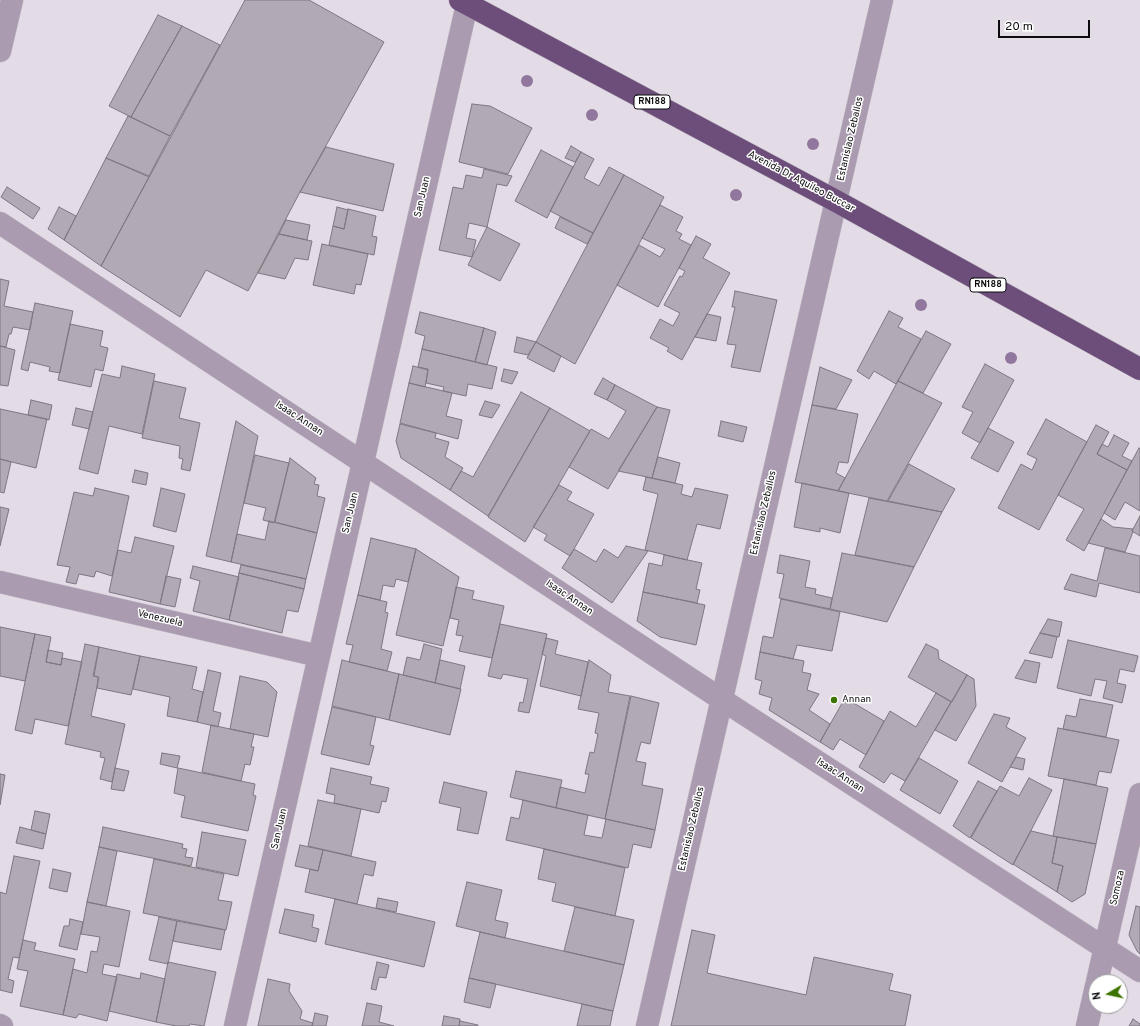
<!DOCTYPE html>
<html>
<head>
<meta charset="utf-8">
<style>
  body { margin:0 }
  #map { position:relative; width:1140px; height:1026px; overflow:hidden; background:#e3dce7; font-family:Overpass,sans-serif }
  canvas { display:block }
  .north { position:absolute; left:1088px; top:974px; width:40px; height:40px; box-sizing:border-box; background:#fff; border:1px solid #9e9d9f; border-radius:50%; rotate:261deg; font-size:11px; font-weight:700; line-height:16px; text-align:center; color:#0d0b0e }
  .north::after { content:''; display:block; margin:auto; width:14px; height:18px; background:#3d7400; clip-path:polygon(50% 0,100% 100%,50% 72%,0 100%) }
  .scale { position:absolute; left:998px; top:20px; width:92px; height:18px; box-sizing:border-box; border:2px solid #0d0b0e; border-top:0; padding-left:5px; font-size:12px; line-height:14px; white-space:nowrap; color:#0d0b0e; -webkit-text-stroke:3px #fff; paint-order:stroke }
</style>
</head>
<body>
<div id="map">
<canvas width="1140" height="1026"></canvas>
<div class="north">N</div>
<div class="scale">20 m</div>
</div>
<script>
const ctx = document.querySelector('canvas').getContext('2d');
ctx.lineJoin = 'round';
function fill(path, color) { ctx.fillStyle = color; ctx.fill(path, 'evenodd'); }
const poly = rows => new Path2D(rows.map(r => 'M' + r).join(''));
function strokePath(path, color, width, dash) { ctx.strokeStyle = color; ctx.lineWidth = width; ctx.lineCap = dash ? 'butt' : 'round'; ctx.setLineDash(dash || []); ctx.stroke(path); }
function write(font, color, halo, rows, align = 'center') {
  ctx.font = font + ' Overpass,sans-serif'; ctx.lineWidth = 3; ctx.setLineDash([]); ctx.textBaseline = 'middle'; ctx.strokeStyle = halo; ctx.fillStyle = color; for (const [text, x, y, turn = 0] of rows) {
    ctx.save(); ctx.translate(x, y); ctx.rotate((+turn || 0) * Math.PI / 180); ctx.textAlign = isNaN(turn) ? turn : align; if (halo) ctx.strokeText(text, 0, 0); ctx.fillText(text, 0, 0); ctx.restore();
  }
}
const building = poly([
  [245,0,309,0,384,42,300,192,248,291,206,270,180,317,101,266,245,0],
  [158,15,182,26,131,117,109,106,158,15],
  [182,26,220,45,170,136,131,117,182,26],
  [472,104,490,106,532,128,508,174,459,162,472,104],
  [128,116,170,136,149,176,106,158,128,116],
  [571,146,581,152,575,162,565,158,571,146],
  [326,147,394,164,383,211,300,192,326,147],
  [541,150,573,167,547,218,515,201,541,150],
  [581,152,594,159,584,178,599,186,609,167,624,175,593,233,550,211,581,152],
  [106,158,149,177,101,266,64,240,106,158],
  [484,169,512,176,507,186,497,184,487,227,469,223,466,238,476,240,472,257,439,250,453,187,463,189,466,175,482,178,484,169],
  [624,175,664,197,575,364,536,342,624,175],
  [7,187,40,208,33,219,1,197,7,187],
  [660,205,683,217,676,231,682,234,679,239,691,245,658,307,617,285,639,245,660,257,665,249,642,238,660,205],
  [59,207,76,216,64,240,48,229,59,207],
  [337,207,348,210,344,229,333,226,337,207],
  [348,209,376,216,372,236,377,237,374,255,329,245,333,226,344,229,348,209],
  [560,217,593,233,587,244,555,228,560,217],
  [286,220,310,225,307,240,279,234,286,220],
  [487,227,520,244,500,281,468,265,487,227],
  [279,234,312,241,308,260,295,258,285,279,258,273,279,234],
  [696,236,711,244,703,258,730,273,682,360,667,351,669,348,650,338,660,319,673,326,680,313,664,305,680,276,682,277,685,271,679,268,696,236],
  [322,244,368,254,361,285,356,284,354,294,313,285,322,244],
  [0,279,9,281,4,306,33,312,30,330,13,327,11,334,9,334,6,347,0,346,0,279],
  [735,291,777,300,760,372,731,367,736,345,727,344,735,307,732,307,735,291],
  [35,303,73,311,60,373,49,371,50,367,30,362,28,371,21,369,35,303],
  [889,311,903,318,898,327,921,339,896,384,874,371,869,379,857,371,889,311],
  [420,312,484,328,475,362,422,349,425,336,415,333,420,312],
  [707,314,721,317,716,341,695,337,707,314],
  [70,324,103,331,100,346,108,348,103,371,95,369,91,387,58,380,70,324],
  [484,328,496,332,487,365,475,362,484,328],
  [926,331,951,344,923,393,898,381,926,331],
  [517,337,536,342,528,355,514,352,517,337],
  [536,342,561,356,554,372,527,358,536,342],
  [0,346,15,350,8,386,0,385,0,346],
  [422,349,497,367,492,389,468,384,466,396,443,391,444,387,426,383,428,369,418,367,422,349],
  [985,364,1014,380,980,443,962,433,973,412,962,407,985,364],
  [122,366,155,374,142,434,109,426,98,474,79,469,102,374,120,378,122,366],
  [413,366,428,370,425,387,409,383,413,366],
  [820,367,852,380,836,409,812,405,820,367],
  [504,369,518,372,512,384,501,381,504,369],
  [603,378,615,385,607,400,594,394,603,378],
  [154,381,186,388,179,418,200,423,190,471,181,469,183,459,179,458,180,446,142,438,154,381],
  [898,381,942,403,887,501,838,491,898,381],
  [409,383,452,393,446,416,462,420,458,439,400,423,409,383],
  [615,385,657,407,608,489,569,467,591,429,609,439,626,411,607,400,615,385],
  [521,392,550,408,488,516,450,490,461,471,473,477,521,392],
  [31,400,52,405,49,420,28,415,31,400],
  [485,401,500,405,492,418,479,415,485,401],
  [812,405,858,414,848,463,839,462,836,473,845,478,838,491,795,482,812,405],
  [657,407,670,410,652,478,618,471,657,407],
  [76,408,93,412,89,429,72,425,76,408],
  [550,408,590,431,525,542,488,517,550,408],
  [0,409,47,419,36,468,0,459,0,409],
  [1046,419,1087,442,1039,530,998,508,1021,464,1032,470,1037,459,1027,454,1046,419],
  [236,421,258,436,231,562,206,556,236,421],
  [721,421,747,427,743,442,718,436,721,421],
  [400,424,436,433,435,438,449,442,445,457,463,468,450,490,401,458,396,441,400,424],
  [1096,425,1109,432,1097,454,1127,470,1084,551,1066,540,1084,509,1058,495,1096,425],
  [988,428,1014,442,998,472,971,458,988,428],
  [1114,435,1129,443,1122,456,1132,461,1127,470,1097,454,1102,444,1108,447,1114,435],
  [1139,448,1140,449,1140,511,1125,502,1115,520,1104,513,1139,448],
  [255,455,289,463,274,523,263,520,266,508,244,503,255,455],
  [658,457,680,463,675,483,652,478,658,457],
  [290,458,316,478,314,484,319,485,317,496,325,498,317,533,275,522,290,458],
  [0,459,11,462,4,493,0,492,0,459],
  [909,464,955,489,942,512,888,501,909,464],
  [135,470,148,473,146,485,132,482,135,470],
  [646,477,683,485,681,494,692,497,695,488,728,495,720,529,697,524,687,560,645,550,658,494,643,490,646,477],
  [802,483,849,493,840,533,820,528,820,532,794,527,802,483],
  [559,485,572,492,567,500,594,514,570,556,544,540,547,535,533,527,559,485],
  [95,488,129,496,112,576,96,571,94,577,79,574,76,584,66,582,70,567,57,565,74,492,93,496,95,488],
  [161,488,185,494,176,532,153,526,161,488],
  [869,498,942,512,914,567,855,555,869,498],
  [0,507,9,509,0,546,0,507],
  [1140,516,1140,536,1132,531,1140,516],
  [1101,519,1113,527,1133,529,1132,531,1133,532,1125,552,1088,543,1101,519],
  [269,521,317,533,306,579,231,562,237,534,265,540,269,521],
  [135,537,174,546,160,604,109,592,118,550,131,553,135,537],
  [371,538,416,549,408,582,396,579,394,587,383,585,380,600,358,595,371,538],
  [626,546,648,551,612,603,562,568,574,549,596,562,604,549,618,558,626,546],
  [1105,548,1140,556,1140,593,1099,583,1096,597,1064,589,1071,574,1097,581,1105,548],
  [416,549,459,577,443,646,396,635,416,549],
  [842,553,914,567,887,622,830,609,842,553],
  [664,555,702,563,696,589,700,590,697,603,643,592,649,563,662,566,664,555],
  [780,555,810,561,805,587,816,589,815,594,832,598,830,609,779,598,784,574,777,573,780,555],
  [241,565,306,579,304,589,239,573,241,565],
  [193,566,239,577,229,620,193,611,200,581,190,578,193,566],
  [239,573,304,589,298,612,287,610,282,633,229,620,239,573],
  [166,576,181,579,175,607,160,604,166,576],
  [456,587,474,591,472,599,504,606,492,658,459,651,463,636,456,635,459,620,450,618,456,587],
  [643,592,705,605,696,645,660,637,637,621,643,592],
  [358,595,387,602,385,612,388,613,381,649,392,652,387,671,349,662,353,645,346,644,358,595],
  [781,599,840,612,832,651,797,645,793,659,760,652,763,636,773,638,781,599],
  [1048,619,1062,622,1059,637,1040,633,1048,619],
  [500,624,547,634,529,713,518,711,520,702,523,703,528,679,503,674,501,679,488,676,500,624],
  [0,627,35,634,25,681,0,676,0,627],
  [1040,633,1057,637,1052,658,1029,653,1040,633],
  [35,634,51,637,46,662,61,665,62,658,82,662,68,726,35,719,32,734,15,730,35,634],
  [546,638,558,641,555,654,588,662,581,696,540,686,546,656,542,654,546,638],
  [1068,640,1138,656,1134,672,1120,669,1117,683,1126,685,1122,703,1103,698,1107,681,1095,679,1091,696,1057,688,1068,640],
  [85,644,99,647,93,676,99,677,91,716,125,724,112,782,100,779,105,758,100,757,101,752,65,744,85,644],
  [424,644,442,649,435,683,403,675,407,657,420,660,424,644],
  [926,644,938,650,939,659,967,675,952,702,908,677,926,644],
  [99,647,140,656,131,695,97,688,98,677,94,676,99,647],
  [48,650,63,653,61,665,46,662,48,650],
  [760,652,804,661,802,672,811,674,807,690,819,694,809,710,830,724,820,742,769,710,772,698,759,694,762,681,755,679,760,652],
  [140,656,197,667,192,689,203,692,197,722,167,716,170,697,133,689,140,656],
  [342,660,399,674,389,720,332,706,342,660],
  [440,660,465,666,460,689,435,683,440,660],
  [589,660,611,675,608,692,630,696,605,819,556,808,560,787,585,793,589,774,585,774,590,752,594,753,598,734,595,733,599,713,578,709,589,660],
  [1025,660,1040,663,1036,683,1015,678,1025,660],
  [208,670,221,673,213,711,221,713,218,727,197,722,208,670],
  [399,674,461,689,450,735,389,720,399,674],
  [967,675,974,679,976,706,956,741,935,730,967,675],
  [240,676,267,682,277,692,268,737,230,729,240,676],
  [936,693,951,702,905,781,891,773,884,783,859,767,890,711,916,727,936,693],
  [631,696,659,703,650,744,641,742,636,761,646,763,642,785,663,789,655,830,605,819,631,696],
  [845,698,884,721,866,755,840,739,833,750,820,742,845,698],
  [1080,699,1113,705,1106,737,1063,729,1066,715,1076,717,1080,699],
  [332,707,376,717,370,745,374,746,369,765,321,754,332,707],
  [994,714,1010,718,1006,727,1026,738,1002,782,968,763,994,714],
  [211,725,254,734,251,747,254,747,250,765,245,764,241,781,202,772,211,725],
  [1058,728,1119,740,1111,773,1099,771,1096,785,1048,776,1058,728],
  [162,753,180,756,177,768,160,764,162,753],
  [1016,757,1025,759,1023,770,1010,767,1016,757],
  [919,758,958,781,940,814,900,790,919,758],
  [115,768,129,771,124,791,111,789,115,768],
  [178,768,255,784,253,795,256,796,248,831,181,817,185,796,174,793,178,768],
  [331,768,372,777,370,784,389,788,386,802,382,801,379,813,334,803,335,795,326,793,331,768],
  [516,771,562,780,556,808,510,797,516,771],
  [0,774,5,775,0,805,0,774],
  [1029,778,1052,790,1013,865,971,838,1000,786,1019,796,1029,778],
  [1064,779,1108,788,1096,844,1053,836,1064,779],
  [978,781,997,791,970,838,953,826,978,781],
  [444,782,487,792,478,834,457,830,461,808,439,803,444,782],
  [318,800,361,809,351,856,308,846,318,800],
  [523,800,588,815,584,835,602,838,606,819,655,830,651,848,633,844,628,868,506,840,511,817,519,819,523,800],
  [35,811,50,814,46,834,31,830,35,811],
  [20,827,46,834,43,849,16,843,20,827],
  [103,827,183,844,182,848,187,849,185,857,193,858,191,866,99,847,103,827],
  [1031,831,1057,837,1052,863,1063,866,1057,892,1013,864,1031,831],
  [202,832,246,840,238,876,196,867,202,832],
  [1057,837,1096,844,1085,894,1072,902,1057,892,1063,866,1052,863,1057,837],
  [300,845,323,850,318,871,295,866,300,845],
  [99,847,117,851,106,906,87,902,99,847],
  [544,849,625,868,615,916,552,901,556,883,538,879,544,849],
  [323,850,376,862,373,876,364,874,357,904,305,892,310,869,318,871,323,850],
  [14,856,40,861,19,958,13,957,8,979,14,981,12,993,0,990,0,892,6,894,14,856],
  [154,859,224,874,218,900,232,902,226,930,143,913,154,859],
  [53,869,71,873,67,892,49,888,53,869],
  [467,882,502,890,495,920,508,923,505,938,456,926,467,882],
  [378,898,398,902,396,912,376,908,378,898],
  [335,899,435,922,424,967,325,944,335,899],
  [87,902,130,911,119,967,104,964,102,974,117,977,107,1021,79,1014,76,1018,63,1015,73,969,87,973,91,951,97,952,100,937,81,934,87,902],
  [1136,906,1140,907,1140,954,1137,951,1129,935,1136,906],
  [575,907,634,920,624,965,564,951,575,907],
  [285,909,314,915,312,927,319,929,316,942,279,933,285,909],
  [159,917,177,921,168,964,149,960,159,917],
  [70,919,83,922,77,950,59,946,64,926,69,926,70,919],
  [177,921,225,930,221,950,173,941,177,921],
  [692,930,715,935,707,973,806,995,814,957,893,974,889,990,911,995,905,1026,671,1026,692,930],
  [480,932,624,965,613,1011,469,978,480,932],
  [23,940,36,943,34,950,75,959,63,1015,20,1006,28,971,17,969,23,940],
  [168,962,216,972,204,1026,190,1024,189,1026,176,1026,156,1022,168,962],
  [377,962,389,965,386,978,379,977,376,990,371,989,377,962],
  [141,973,165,979,156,1022,109,1011,117,974,140,979,141,973],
  [469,978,496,984,490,1008,464,1002,469,978],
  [268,979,290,984,289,991,302,1011,300,1019,313,1023,312,1026,258,1026,268,979],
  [367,1003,382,1006,379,1022,394,1026,362,1026,367,1003],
  [582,1004,613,1011,610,1026,577,1026,582,1004],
  [315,1013,328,1016,326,1026,312,1026,315,1013],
  [444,1016,460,1019,459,1026,442,1026,444,1016],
  [1133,1019,1140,1024,1140,1026,1129,1026,1133,1019],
  [460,1021,478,1025,478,1026,459,1026,460,1021]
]);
const minor = poly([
  [0,51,12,0],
  [0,223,721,699,1140,971],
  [0,582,319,656],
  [1097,982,1140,794],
  [0,1025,2,1026],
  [235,1026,468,0],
  [647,1026,882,0],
  [1087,1026,1096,986]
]);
const highway = poly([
  [460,0,836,201,1140,369]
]);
const trees = [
  [527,81],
  [592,115],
  [813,144],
  [736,195],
  [921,305],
  [1011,358]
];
const markers = [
  [834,700,4,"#3d7400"]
];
const shields = [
  [652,102,36],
  [988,285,36]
];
const shieldNames = [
  ["RN188",652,102],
  ["RN188",988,285]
];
const streetNames = [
  ["Estanislao Zeballos",851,139,-77],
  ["Avenida Dr Aquileo Buccar",801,182,28],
  ["San Juan",423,197,-77],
  ["Isaac Annan",299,419,33],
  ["San Juan",351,513,-77],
  ["Estanislao Zeballos",764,513,-77],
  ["Isaac Annan",569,598,34],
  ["Venezuela",160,619,13],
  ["Isaac Annan",840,776,33],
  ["San Juan",280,829,-77],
  ["Estanislao Zeballos",692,829,-77],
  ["Somoza",1118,888,-77]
];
const poiNames = [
  ["Annan",842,700]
];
fill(building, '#b1aab5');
strokePath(building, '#7e7781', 1);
strokePath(minor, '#c1bbc4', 23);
strokePath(highway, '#c1bbc4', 23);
strokePath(minor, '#aa9bb1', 22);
strokePath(highway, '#6d4e7b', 22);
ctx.fillStyle = '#91769d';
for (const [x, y] of trees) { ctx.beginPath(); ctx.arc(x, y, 6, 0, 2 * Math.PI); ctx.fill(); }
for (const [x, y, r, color] of markers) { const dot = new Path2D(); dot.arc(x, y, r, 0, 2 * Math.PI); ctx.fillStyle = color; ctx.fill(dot); strokePath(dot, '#fff', 1.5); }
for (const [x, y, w] of shields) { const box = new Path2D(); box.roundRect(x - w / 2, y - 7, w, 14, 3); ctx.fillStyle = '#fff'; ctx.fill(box); strokePath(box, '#0d0b0e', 1); }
write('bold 9px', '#0d0b0e', null, shieldNames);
write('10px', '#0d0b0e', '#fff', streetNames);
write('10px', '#0d0b0e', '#fff', poiNames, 'left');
</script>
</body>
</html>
